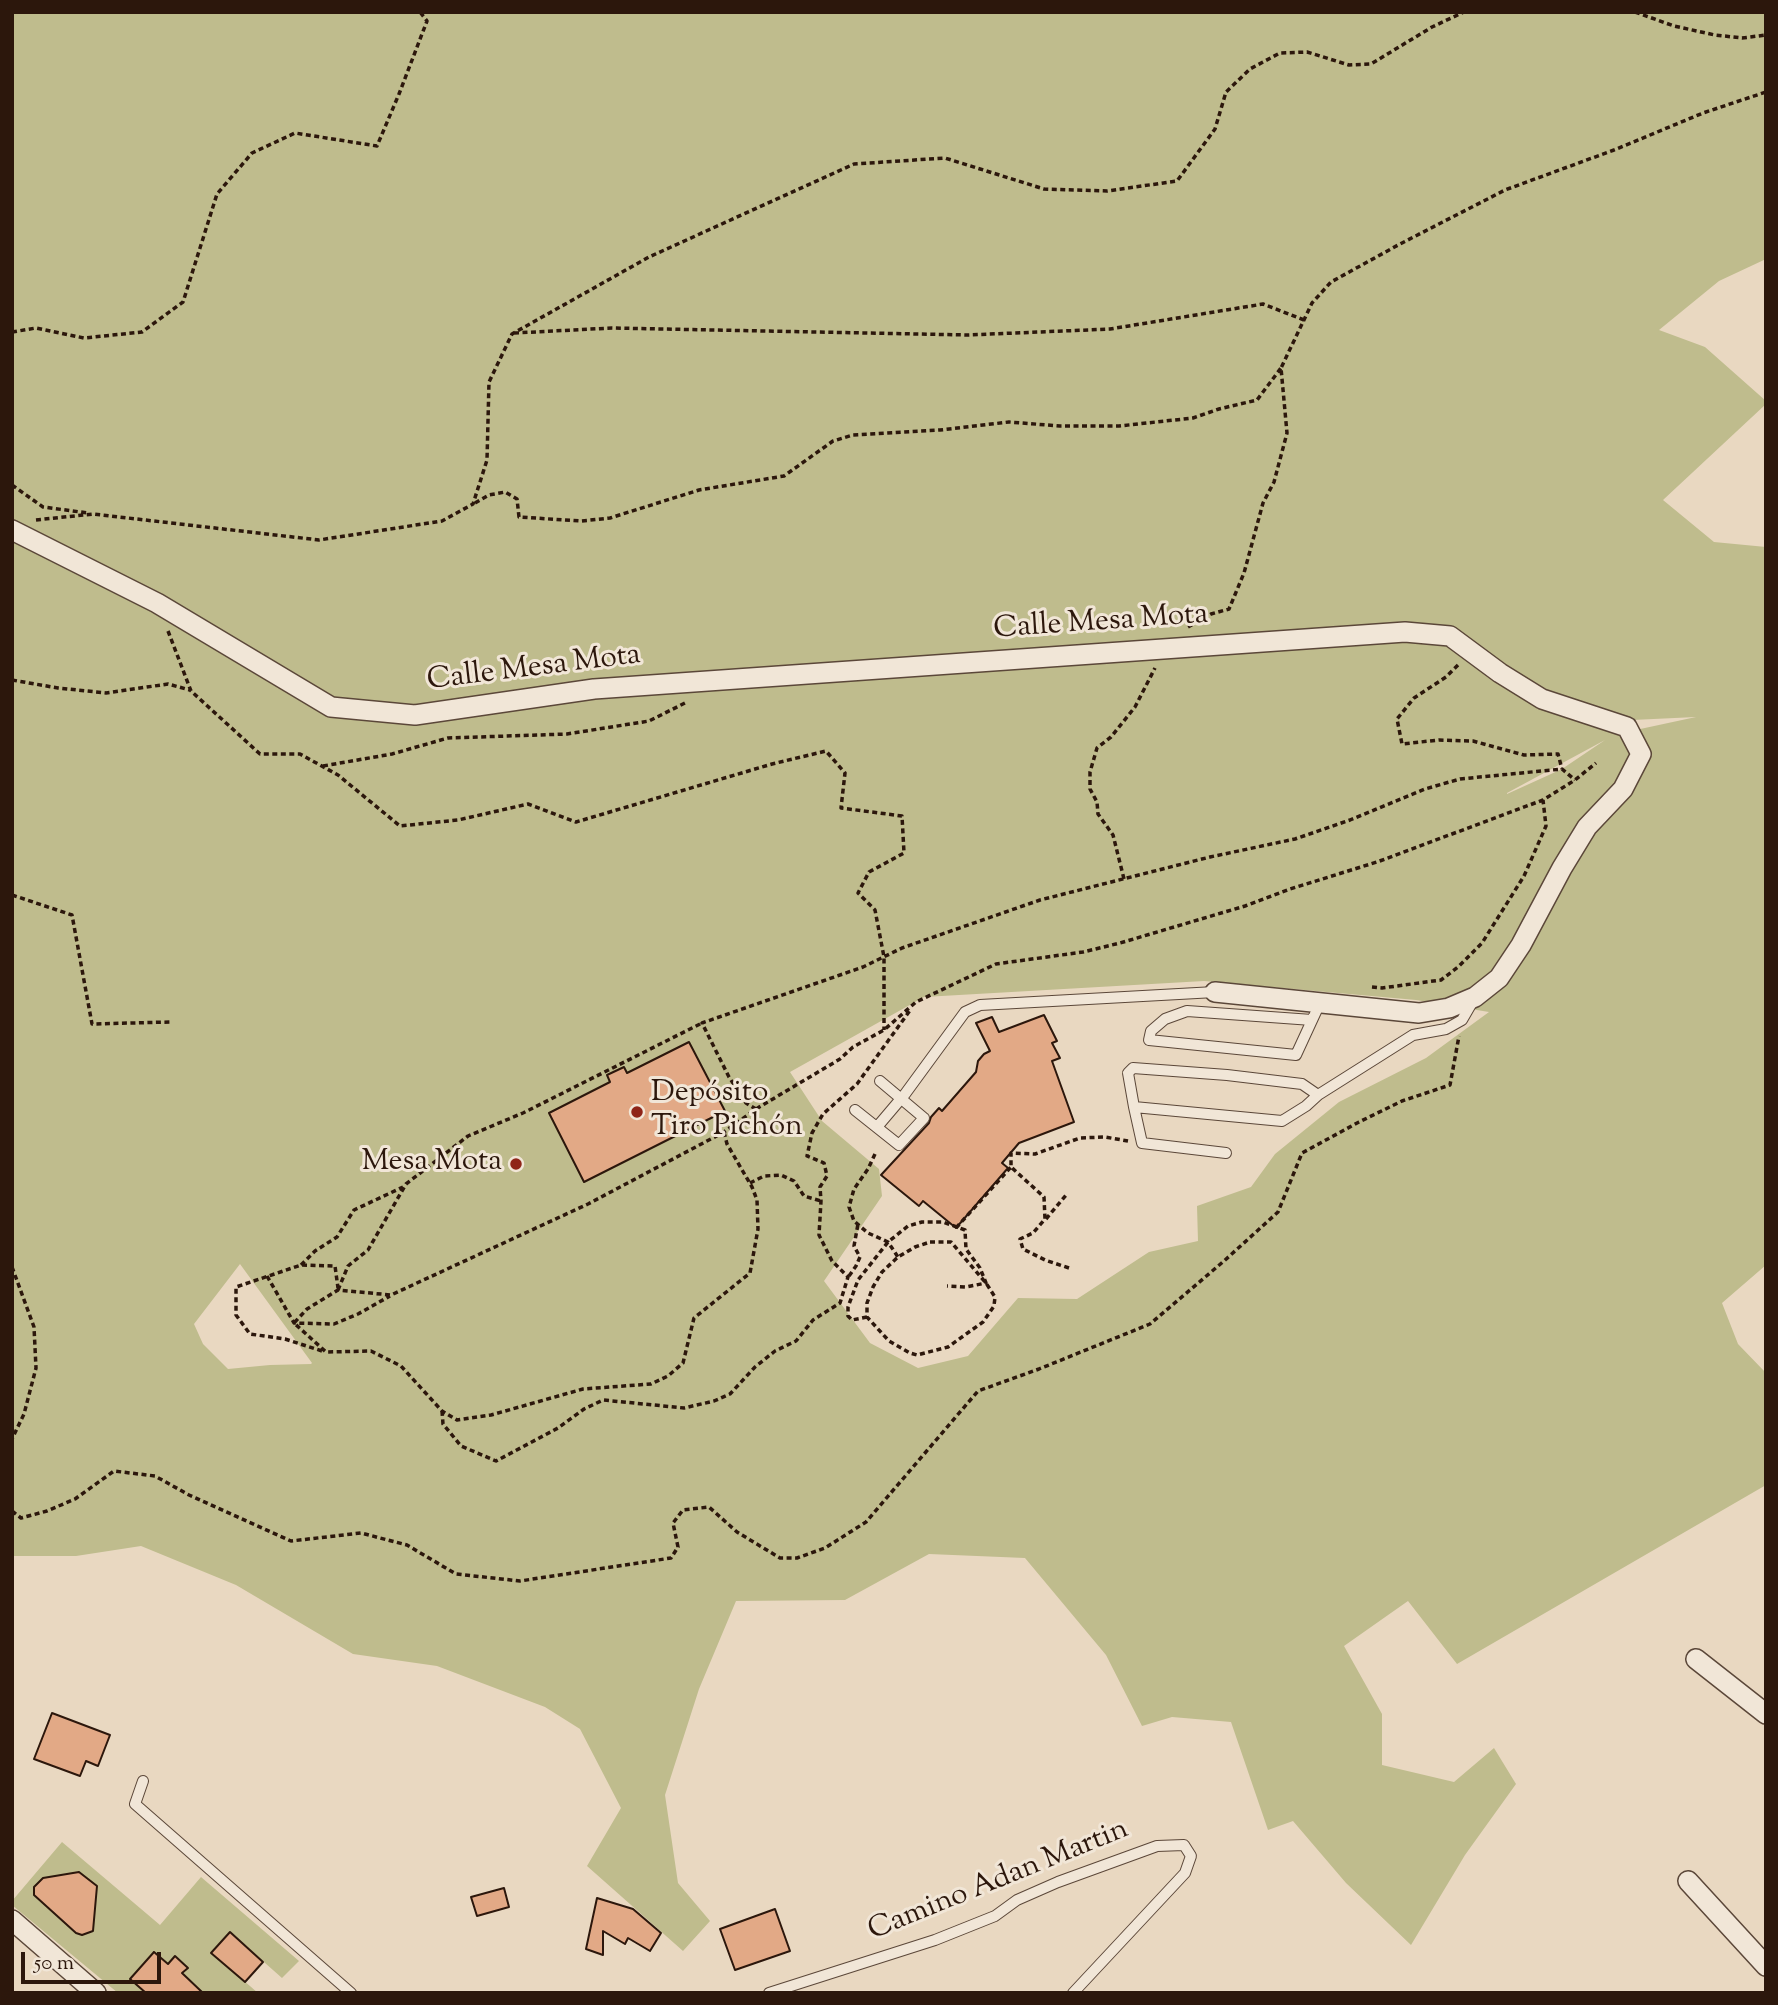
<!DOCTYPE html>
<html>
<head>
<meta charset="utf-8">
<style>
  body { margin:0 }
  #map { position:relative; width:1778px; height:2005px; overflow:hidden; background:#e9d8c1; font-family:"Sorts Mill Goudy",serif }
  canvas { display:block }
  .frame { position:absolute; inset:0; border:14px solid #2c170c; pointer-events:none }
  .scale { position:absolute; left:21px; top:1952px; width:140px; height:32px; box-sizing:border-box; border:4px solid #2c170c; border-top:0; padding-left:9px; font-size:21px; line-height:24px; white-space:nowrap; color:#2c170c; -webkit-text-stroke:5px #f1e6d7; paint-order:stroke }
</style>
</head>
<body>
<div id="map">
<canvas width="1778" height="2005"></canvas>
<div class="frame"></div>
<div class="scale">50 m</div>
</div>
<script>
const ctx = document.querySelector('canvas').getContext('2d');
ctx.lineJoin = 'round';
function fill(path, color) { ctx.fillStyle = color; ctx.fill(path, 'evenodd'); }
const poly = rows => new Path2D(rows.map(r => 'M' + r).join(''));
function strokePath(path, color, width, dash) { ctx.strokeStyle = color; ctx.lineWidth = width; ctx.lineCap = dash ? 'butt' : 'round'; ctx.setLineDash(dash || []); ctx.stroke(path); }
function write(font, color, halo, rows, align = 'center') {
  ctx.font = font + ' "Sorts Mill Goudy",serif'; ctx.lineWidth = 6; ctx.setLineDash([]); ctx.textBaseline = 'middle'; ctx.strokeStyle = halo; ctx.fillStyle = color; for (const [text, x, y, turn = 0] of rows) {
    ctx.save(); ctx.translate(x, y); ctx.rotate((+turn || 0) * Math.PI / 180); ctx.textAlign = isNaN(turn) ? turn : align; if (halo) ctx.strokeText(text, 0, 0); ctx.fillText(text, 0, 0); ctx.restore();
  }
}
const green = poly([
  [12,12,1766,12,1766,259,1719,281,1659,330,1705,347,1766,401,1766,404,1663,500,1714,542,1766,547,1766,1265,1722,1303,1738,1344,1766,1373,1766,1485,1457,1664,1408,1601,1344,1646,1382,1714,1382,1765,1454,1782,1494,1748,1516,1784,1465,1855,1411,1945,1346,1883,1293,1821,1268,1830,1231,1722,1172,1717,1142,1726,1106,1655,1025,1558,929,1554,845,1600,736,1601,699,1689,665,1795,678,1883,710,1921,683,1951,587,1866,621,1808,580,1729,545,1707,437,1666,353,1654,236,1585,141,1546,76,1556,12,1556],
  [1696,717,1617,734,1611,721],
  [1605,740,1562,769,1507,794,1507,793],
  [1204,981,1416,1000,1489,1012,1426,1058,1339,1102,1275,1154,1251,1187,1197,1206,1198,1241,1149,1252,1077,1299,1018,1298,968,1356,918,1368,870,1343,824,1281,882,1196,879,1169,822,1121,790,1072,924,997],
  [240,1264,312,1363,311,1364,270,1365,228,1369,203,1344,194,1324],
  [62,1842,160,1925,201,1877,299,1961,282,1978,230,1932,212,1953,258,1993,118,1993,12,1905,12,1901]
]);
const building = poly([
  [1044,1015,1057,1041,1052,1043,1060,1058,1052,1061,1074,1122,1019,1143,1002,1163,1008,1168,956,1228,923,1201,919,1206,881,1175,929,1123,931,1117,939,1108,942,1111,976,1072,978,1061,984,1054,990,1051,976,1023,992,1017,999,1032,1044,1015],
  [689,1042,725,1111,584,1182,549,1113,610,1082,607,1075,624,1067,627,1073,689,1042],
  [52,1713,110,1735,98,1766,86,1761,80,1776,34,1759,52,1713],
  [79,1872,97,1886,93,1931,82,1935,76,1933,34,1895,34,1887,43,1878,79,1872],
  [504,1888,509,1907,477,1916,471,1897,504,1888],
  [597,1898,633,1909,661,1933,650,1951,628,1938,625,1944,603,1931,603,1955,586,1949,597,1898],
  [775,1909,790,1951,735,1970,720,1929,775,1909],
  [230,1932,263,1962,245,1982,211,1953,230,1932],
  [154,1952,168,1964,175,1956,188,1968,182,1973,203,1993,146,1993,130,1979,154,1952]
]);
const path = poly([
  [1635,12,1674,26,1715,35,1742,38,1766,35],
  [12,332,36,328,84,338,142,332,183,302,217,194,252,153,295,133,377,146,399,94,427,21,420,12],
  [514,333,612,328,968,335,1110,329,1263,304,1304,320],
  [12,485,43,507,88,513],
  [475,503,489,495,505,492,517,499,519,517,581,521,610,518,699,490,784,476,833,441,853,435,940,430,1009,422,1060,426,1119,426,1193,418,1219,409,1257,400,1281,368],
  [36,520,93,514,319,540,442,521,473,504,487,460,489,382,512,334,649,257,854,164,945,158,1044,189,1107,191,1177,181,1215,129,1226,92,1250,69,1280,53,1307,52,1349,65,1371,64,1432,27,1464,12],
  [1188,627,1211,614,1229,609,1244,573,1263,503,1274,482,1287,433,1281,368,1312,303,1331,282,1400,244,1505,190,1614,150,1703,113,1766,92],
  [168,631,191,691,260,754,300,754,338,775,400,826,458,820,528,804,576,822,772,764,826,751,845,773,841,808,902,816,904,853,869,872,858,893,875,910,884,957,884,1030],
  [1458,665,1446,677,1414,698,1397,719,1402,744,1439,740,1473,741,1524,755,1558,754,1562,769],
  [12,680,58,688,106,693,168,684,190,690],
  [323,766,392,754,448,738,567,734,649,721,685,703],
  [1124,879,1113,835,1098,814,1097,802,1090,789,1090,772,1097,748,1111,737,1135,707,1155,668],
  [12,895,72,915,92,1024,170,1022],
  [1372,987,1382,988,1441,980,1458,967,1482,943,1524,876,1546,826,1543,800,1575,780,1596,763],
  [756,1109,746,1103,729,1077,702,1023,863,967,902,948,1040,900,1210,857,1295,839,1350,820,1425,789,1460,779,1562,769,1575,780],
  [724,1132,727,1144,752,1187,757,1200,758,1229,750,1273,694,1318,683,1363,668,1376,651,1384,583,1389,491,1415,457,1420,442,1411,401,1366,371,1351,326,1352,294,1323,307,1309,338,1290,391,1295,588,1204,724,1132,756,1109,840,1059,853,1047,884,1030,916,1002,996,964,1083,952,1120,943,1245,906,1290,889,1377,862,1543,800],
  [875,1154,868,1169,854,1189,849,1207,854,1221,868,1233,888,1242,898,1257],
  [750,1183,764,1176,781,1175,794,1181,804,1196,821,1201],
  [1046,1219,1067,1194],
  [956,1228,1011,1167],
  [930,1242,951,1242,986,1283,995,1297,994,1306,983,1322,948,1347,917,1355,910,1353,889,1341,867,1317,867,1303,873,1287,882,1272,898,1257,915,1247,930,1242],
  [301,1265,315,1251,337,1237,354,1210,403,1187],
  [12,1267,34,1327,36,1368,24,1414,12,1439],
  [1069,1268,1045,1260,1023,1249,1020,1239,1033,1233,1045,1219,1044,1197,1011,1167,1011,1153,1035,1154,1080,1138,1105,1137,1128,1141],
  [267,1276,294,1323,334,1324,358,1314,390,1296],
  [849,1276,856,1266,860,1257,854,1246,858,1224],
  [338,1290,348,1266,368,1250,406,1184,468,1136,523,1113,702,1023],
  [867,1317,852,1320,848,1316,848,1307,858,1280,888,1242,908,1226,922,1222,943,1222,965,1230,966,1249,980,1268,986,1283,966,1287,947,1286],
  [322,1351,285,1339,250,1334,236,1315,236,1287,301,1265,335,1266,338,1288],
  [442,1411,443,1424,461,1446,496,1461,558,1428,584,1409,603,1400,684,1408,714,1401,730,1394,755,1367,775,1351,796,1341,813,1320,840,1303,848,1277,832,1261,819,1235,821,1201,820,1187,827,1176,824,1163,807,1156,812,1133,823,1114,857,1084,911,1009],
  [12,1511,21,1518,47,1511,75,1499,114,1471,155,1476,189,1495,291,1541,361,1533,407,1545,456,1574,520,1581,671,1558,678,1547,673,1523,683,1510,709,1507,737,1532,780,1558,797,1558,825,1548,866,1522,978,1391,1039,1369,1150,1324,1224,1261,1278,1212,1302,1153,1359,1122,1402,1101,1450,1085,1459,1036]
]);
const service = poly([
  [1312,1020,1187,1011,1165,1019,1151,1031,1149,1040,1296,1055,1320,1003],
  [1318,1095,1302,1084,1227,1075,1133,1068,1128,1073,1134,1107,1282,1121,1306,1106,1318,1095,1413,1035,1446,1029,1462,1020,1473,1001],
  [1134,1107,1142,1143,1226,1153],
  [855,1110,899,1145,924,1118,880,1081],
  [877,1127,905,1094,965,1012,980,1005,1215,992],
  [143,1781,135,1804,351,1993],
  [769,1993,935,1940,995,1916,1017,1900,1058,1882,1157,1846,1184,1845,1191,1856,1185,1873,1073,1993]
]);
const minor = poly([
  [12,530,157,603,331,707,415,715,594,689,1405,632,1450,636,1500,673,1542,699,1627,727,1641,754,1623,789,1587,827,1562,868,1521,945,1499,978,1475,997,1449,1008,1419,1013,1215,992],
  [1696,1659,1766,1714],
  [1688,1881,1766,1966],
  [12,1920,96,1993]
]);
const markers = [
  [637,1112,7,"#8f2418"],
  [516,1164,7,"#8f2418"]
];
const streetNames = [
  ["Calle Mesa Mota",1101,624,-4],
  ["Calle Mesa Mota",534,670,-7],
  ["Camino Adan Martin",999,1882,-22]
];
const poiNames = [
  ["Depósito",651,1095],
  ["Tiro Pichón",651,1129],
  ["Mesa Mota",502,1164,"right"]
];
fill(green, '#bfbc8d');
fill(building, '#e2a986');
strokePath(building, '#2c170c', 2);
strokePath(service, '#5b4739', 12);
strokePath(minor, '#5b4739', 22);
strokePath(path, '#2c170c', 3.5, [5, 3.5]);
strokePath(service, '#f1e6d7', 10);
strokePath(minor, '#f1e6d7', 19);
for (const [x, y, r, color] of markers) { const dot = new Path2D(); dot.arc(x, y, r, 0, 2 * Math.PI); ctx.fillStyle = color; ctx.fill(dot); strokePath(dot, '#f1e6d7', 2.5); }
write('30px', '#2c170c', '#f1e6d7', streetNames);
write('30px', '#2c170c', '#f1e6d7', poiNames, 'left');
</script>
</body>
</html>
